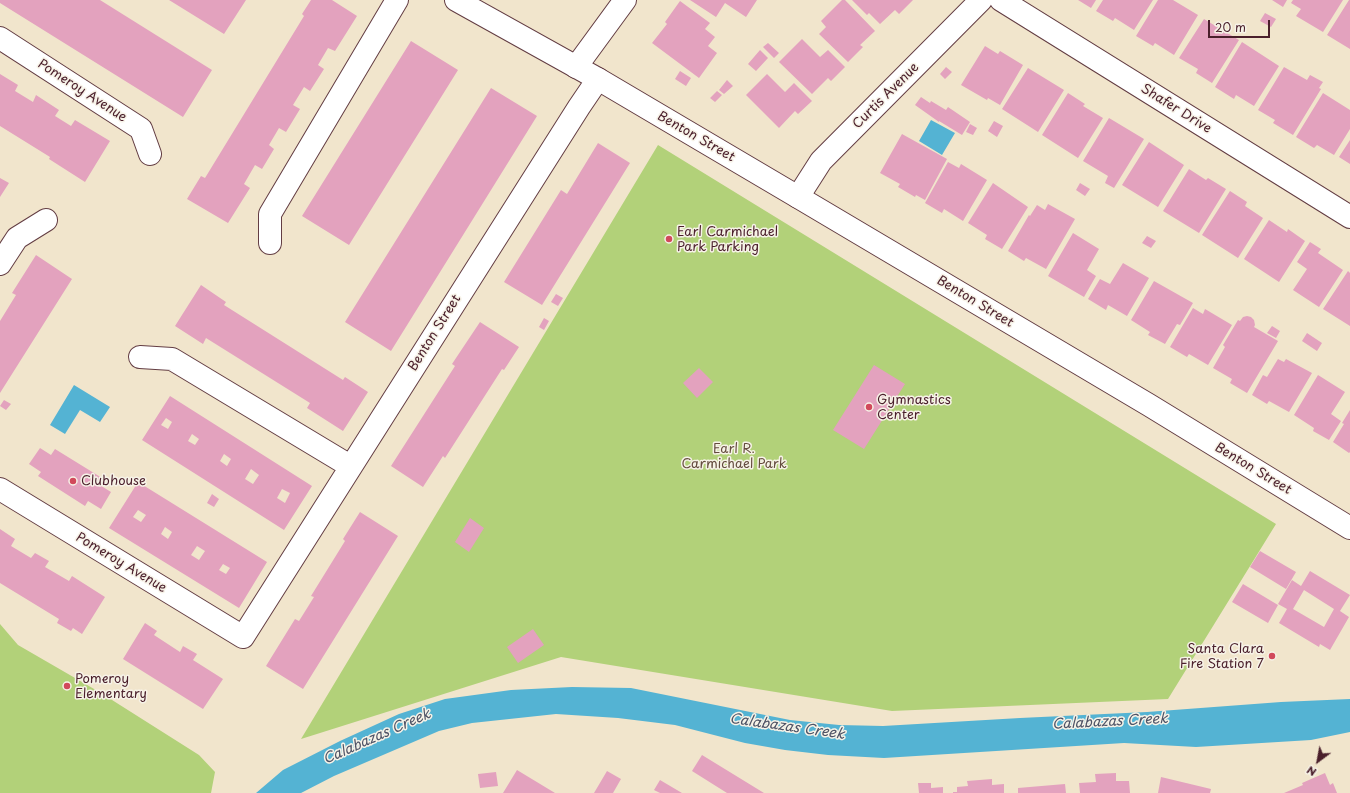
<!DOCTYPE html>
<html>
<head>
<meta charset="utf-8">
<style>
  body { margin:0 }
  #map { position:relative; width:1350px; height:793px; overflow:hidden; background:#f1e5cc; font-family:"Playpen Sans",sans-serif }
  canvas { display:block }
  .north { position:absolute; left:1298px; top:741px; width:40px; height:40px; -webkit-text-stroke:3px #f7f3e8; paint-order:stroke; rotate:212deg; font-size:11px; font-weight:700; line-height:16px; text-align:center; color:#4a1f2b }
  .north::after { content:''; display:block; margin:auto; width:14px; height:18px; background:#4a1f2b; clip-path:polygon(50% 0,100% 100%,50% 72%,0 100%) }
  .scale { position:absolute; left:1208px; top:20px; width:62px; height:18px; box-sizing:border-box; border:2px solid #4a1f2b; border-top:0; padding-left:5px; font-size:12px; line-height:14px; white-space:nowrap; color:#4a1f2b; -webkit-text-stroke:3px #f7f3e8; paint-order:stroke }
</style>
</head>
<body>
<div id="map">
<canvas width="1350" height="793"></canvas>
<div class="north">N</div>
<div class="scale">20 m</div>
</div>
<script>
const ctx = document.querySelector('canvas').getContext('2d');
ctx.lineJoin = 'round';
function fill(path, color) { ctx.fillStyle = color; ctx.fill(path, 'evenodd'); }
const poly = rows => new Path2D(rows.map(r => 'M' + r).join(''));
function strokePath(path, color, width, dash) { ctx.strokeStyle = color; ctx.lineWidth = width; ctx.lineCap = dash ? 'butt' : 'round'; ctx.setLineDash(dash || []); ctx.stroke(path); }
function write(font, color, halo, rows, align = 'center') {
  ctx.font = font + ' "Playpen Sans",sans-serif'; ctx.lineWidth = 3; ctx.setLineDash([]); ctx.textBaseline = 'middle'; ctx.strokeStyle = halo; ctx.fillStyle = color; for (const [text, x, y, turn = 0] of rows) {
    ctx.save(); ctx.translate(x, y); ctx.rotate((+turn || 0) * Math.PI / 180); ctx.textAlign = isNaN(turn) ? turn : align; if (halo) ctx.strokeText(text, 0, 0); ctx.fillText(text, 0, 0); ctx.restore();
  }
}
const green = poly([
  [658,145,1276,524,1168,699,892,711,561,657,301,739],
  [0,624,18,645,101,693,199,755,215,772,211,793,0,793]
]);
const water = poly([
  [931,120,955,133,942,155,919,141],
  [74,385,110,407,100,422,80,410,65,434,50,425],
  [572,687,631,688,790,720,839,725,883,726,1020,718,1147,712,1281,702,1350,699,1350,732,1311,740,1196,747,1124,743,884,758,828,755,785,750,745,743,675,725,618,718,556,714,472,723,439,731,334,776,301,793,256,793,283,770,340,741,399,714,445,699,511,690]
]);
const building = poly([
  [0,0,100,0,212,70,183,117,0,3],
  [169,0,246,0,224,34],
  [311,0,332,0,357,16,335,51,328,48,318,65,324,69,310,91,304,87,293,105,300,109,286,132,279,128,269,145,274,149,262,169,255,165,244,184,250,188,228,223,187,199,201,176,205,178,304,16,302,14],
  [690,0,757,0,746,17,725,3,716,17],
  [842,0,845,0,875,31,860,45,863,47,848,62,819,34,826,27,821,21],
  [852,0,913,0,899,14,895,10,880,24,869,13,867,15],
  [1078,0,1096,0,1091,8],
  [1103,0,1153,0,1134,30,1115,18,1113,21,1096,11],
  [1158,0,1173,0,1198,15,1174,55,1155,43,1153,46,1136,36],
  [1272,0,1287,0,1283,7],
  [1293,0,1343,0,1323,32,1296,16,1301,9,1291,3],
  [1349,0,1350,0,1350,49,1327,35],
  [680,1,710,23,705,29,715,37,708,46,717,53,699,78,652,43,667,24,665,22],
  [1265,13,1276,19,1271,27,1260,21],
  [1204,19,1239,40,1212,83,1196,73,1198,69,1179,58],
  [802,39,820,57,828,50,845,67,831,81,828,78,812,94,779,62],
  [411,41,458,70,349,245,302,216],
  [1242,42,1279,66,1254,106,1236,95,1234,99,1215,87],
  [768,43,779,53,774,58,763,47],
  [985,46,998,54,1000,51,1023,65,1000,105,988,98,987,100,961,85],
  [760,50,768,58,756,71,748,64],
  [946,67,952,72,945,79,940,74],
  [1284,67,1307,80,1310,75,1323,82,1319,88,1321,89,1293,135,1273,123,1275,120,1258,110],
  [1028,68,1064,90,1038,132,1002,109],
  [680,71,691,78,686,86,675,79],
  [0,74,18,85,15,91,33,102,36,95,59,110,55,116,71,126,75,120,110,141,85,182,49,159,50,157,0,126],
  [767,74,785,92,794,83,812,101,798,114,795,111,779,128,746,95],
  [727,80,733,86,724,94,719,90],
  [491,88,537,116,391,351,345,322],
  [717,91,722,95,715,102,710,98],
  [1068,93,1085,104,1083,106,1103,118,1078,158,1042,135],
  [1323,93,1350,110,1350,129,1334,155,1317,145,1314,148,1296,137],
  [921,97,930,103,931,101,946,110,948,107,970,122,962,135,939,121,939,122,915,105],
  [1109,118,1144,139,1114,188,1105,183,1108,176,1083,161],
  [994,121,1003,126,997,137,988,131],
  [970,124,977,128,973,135,966,132],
  [902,134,947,159,925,200,916,195,915,197,898,187,900,184,880,173],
  [1350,140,1350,164,1339,157],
  [1149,142,1184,165,1158,207,1122,185],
  [598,143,630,163,542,305,504,282,561,190,567,194],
  [948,162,959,168,961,164,987,180,963,221,944,209,942,213,925,203],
  [1189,169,1206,180,1208,178,1226,189,1199,233,1163,211],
  [0,178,9,183,0,197],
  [993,183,1028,207,1002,249,985,239,987,235,968,223],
  [1080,183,1090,189,1085,196,1076,190],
  [1230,191,1247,202,1245,206,1263,218,1238,258,1202,235],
  [1048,204,1075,219,1046,269,1026,258,1024,261,1008,251,1029,215,1030,216,1037,205,1045,210],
  [1269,220,1287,232,1288,229,1305,241,1279,282,1244,259],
  [1073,233,1099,249,1087,270,1096,276,1084,297,1048,276],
  [1147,236,1156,241,1151,248,1142,243],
  [1310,242,1321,249,1318,253,1343,270,1319,307,1293,290,1307,269,1297,262],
  [36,255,72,279,0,393,0,321,16,295,12,293],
  [1123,263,1149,278,1127,316,1108,305,1106,310,1088,299,1100,279,1110,284],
  [1348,271,1350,273,1350,326,1323,309],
  [1154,281,1193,303,1180,325,1177,324,1165,344,1148,335,1150,332,1131,320],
  [201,285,226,302,224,305,343,380,345,377,368,392,343,431,307,408,310,403,206,338,203,344,175,326],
  [556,294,563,298,558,306,551,302],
  [1193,308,1203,314,1205,309,1232,325,1208,365,1189,354,1187,357,1170,347],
  [1247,316,1251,317,1254,320,1255,325,1254,327,1278,341,1247,393,1230,383,1232,379,1213,368,1225,347,1223,345,1238,320,1240,321,1243,317],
  [544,318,549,321,544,330,539,327],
  [480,322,519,347,504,370,502,369,445,458,443,456,423,487,391,466,455,366,452,364],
  [1272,326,1280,331,1276,338,1267,333],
  [1307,333,1322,343,1317,351,1302,341],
  [1278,359,1284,362,1286,359,1312,373,1289,412,1269,401,1267,404,1252,395,1263,375,1267,377],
  [874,365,905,384,864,449,833,430],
  [699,368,713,382,697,398,683,383],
  [1318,375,1345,392,1331,414,1341,421,1329,440,1313,431,1314,428,1294,415],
  [170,396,312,486,284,530,142,440],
  [166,418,172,422,168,429,161,425],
  [192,434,199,439,195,445,188,441],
  [224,454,231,459,227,466,220,461],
  [251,469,259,475,253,484,245,479],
  [282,489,290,493,285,503,277,498],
  [4,400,11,404,6,410,0,406],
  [1350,410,1350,452,1349,453,1333,442,1344,424,1342,423],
  [40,448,51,455,55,449,102,478,98,484,111,492,101,509,88,501,85,506,38,476,41,472,29,464],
  [138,482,267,562,239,608,109,528],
  [138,510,146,515,141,522,133,517],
  [165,527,172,532,168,539,161,534],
  [197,546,205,551,199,560,191,555],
  [223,564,230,568,226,574,219,570],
  [212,494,219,499,214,507,207,503],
  [360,512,398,536,303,689,266,666,295,619,299,621,314,597,311,596,345,541,343,539],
  [470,518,484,528,469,552,455,542],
  [0,529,15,539,11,546,31,558,35,553,49,561,45,567,69,581,72,576,105,597,82,634,73,628,71,631,57,623,59,619,0,583],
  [1260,551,1296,572,1286,589,1250,567],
  [1310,571,1350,595,1340,611,1349,617,1330,650,1320,644,1319,647,1279,623,1287,609,1278,604,1292,580,1301,586],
  [1304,590,1334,609,1324,627,1293,609],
  [1243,584,1278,605,1268,623,1232,602],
  [145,623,157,631,154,635,180,652,183,646,197,654,193,660,223,679,203,709,123,659],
  [533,629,544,645,518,663,507,647],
  [702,755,764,793,727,793,692,771],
  [517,770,555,793,503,793],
  [607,771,621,779,613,793,594,793],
  [496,772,498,786,480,788,478,774],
  [1116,773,1116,781,1129,781,1130,793,1080,793,1079,783,1096,782,1095,774],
  [1325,773,1330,785,1333,783,1337,793,1284,793,1303,785,1302,783],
  [1161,777,1211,789,1210,793,1158,793],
  [992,779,992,785,1004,784,1004,793,953,793,953,792,957,792,957,787,968,786,967,781],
  [660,780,682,793,660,793,654,790],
  [918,783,931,783,931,788,943,787,943,793,919,793],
  [1065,784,1066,793,1018,793,1018,788]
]);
const minor = poly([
  [1001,0,1350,217],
  [0,38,141,129,150,154],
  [576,67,625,0],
  [798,197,821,161,981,0],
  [270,243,270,214,397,0],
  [0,264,17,238,46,220],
  [140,357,172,359,350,466],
  [0,489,243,637,579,107,598,79]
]);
const major = poly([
  [456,0,598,79,798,197,1149,405,1350,528]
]);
const markers = [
  [669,239,4,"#d1495b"],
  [869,407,4,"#d1495b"],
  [73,481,4,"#d1495b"],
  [1272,656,4,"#d1495b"],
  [67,686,4,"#d1495b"]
];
const streetNames = [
  ["Pomeroy Avenue",82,91,33],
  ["Curtis Avenue",886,96,-45],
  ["Shafer Drive",1176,109,32],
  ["Benton Street",696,137,30],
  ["Benton Street",975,302,31],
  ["Benton Street",435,333,-58],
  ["Benton Street",1253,469,31],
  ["Pomeroy Avenue",121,563,31]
];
const poiNames = [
  ["Earl Carmichael",677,232],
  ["Park Parking",677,247],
  ["Gymnastics",877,400],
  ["Center",877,415],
  ["Clubhouse",81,481],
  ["Santa Clara",1264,649,"right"],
  ["Fire Station 7",1264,664,"right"],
  ["Pomeroy",75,679],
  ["Elementary",75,694]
];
const parkNames = [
  ["Earl R.",734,449],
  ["Carmichael Park",734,464]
];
const waterNames = [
  ["Calabazas Creek",1110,722,-3],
  ["Calabazas Creek",787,727,8],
  ["Calabazas Creek",377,737,-24]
];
fill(green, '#b2d179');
fill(water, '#54b3d3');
fill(building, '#e3a2be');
strokePath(minor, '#633d43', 24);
strokePath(major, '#633d43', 24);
strokePath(minor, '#fff', 22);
strokePath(major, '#fff', 22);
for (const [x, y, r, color] of markers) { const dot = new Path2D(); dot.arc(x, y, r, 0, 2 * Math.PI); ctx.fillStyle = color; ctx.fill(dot); strokePath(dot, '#f7f3e8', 1.5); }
write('13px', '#4a1f2b', '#f7f3e8', streetNames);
write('13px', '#4a1f2b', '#f7f3e8', poiNames, 'left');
write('13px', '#644c3e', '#f7f3e8', parkNames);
write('italic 14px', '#4e5366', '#f7f3e8', waterNames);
</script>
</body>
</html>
